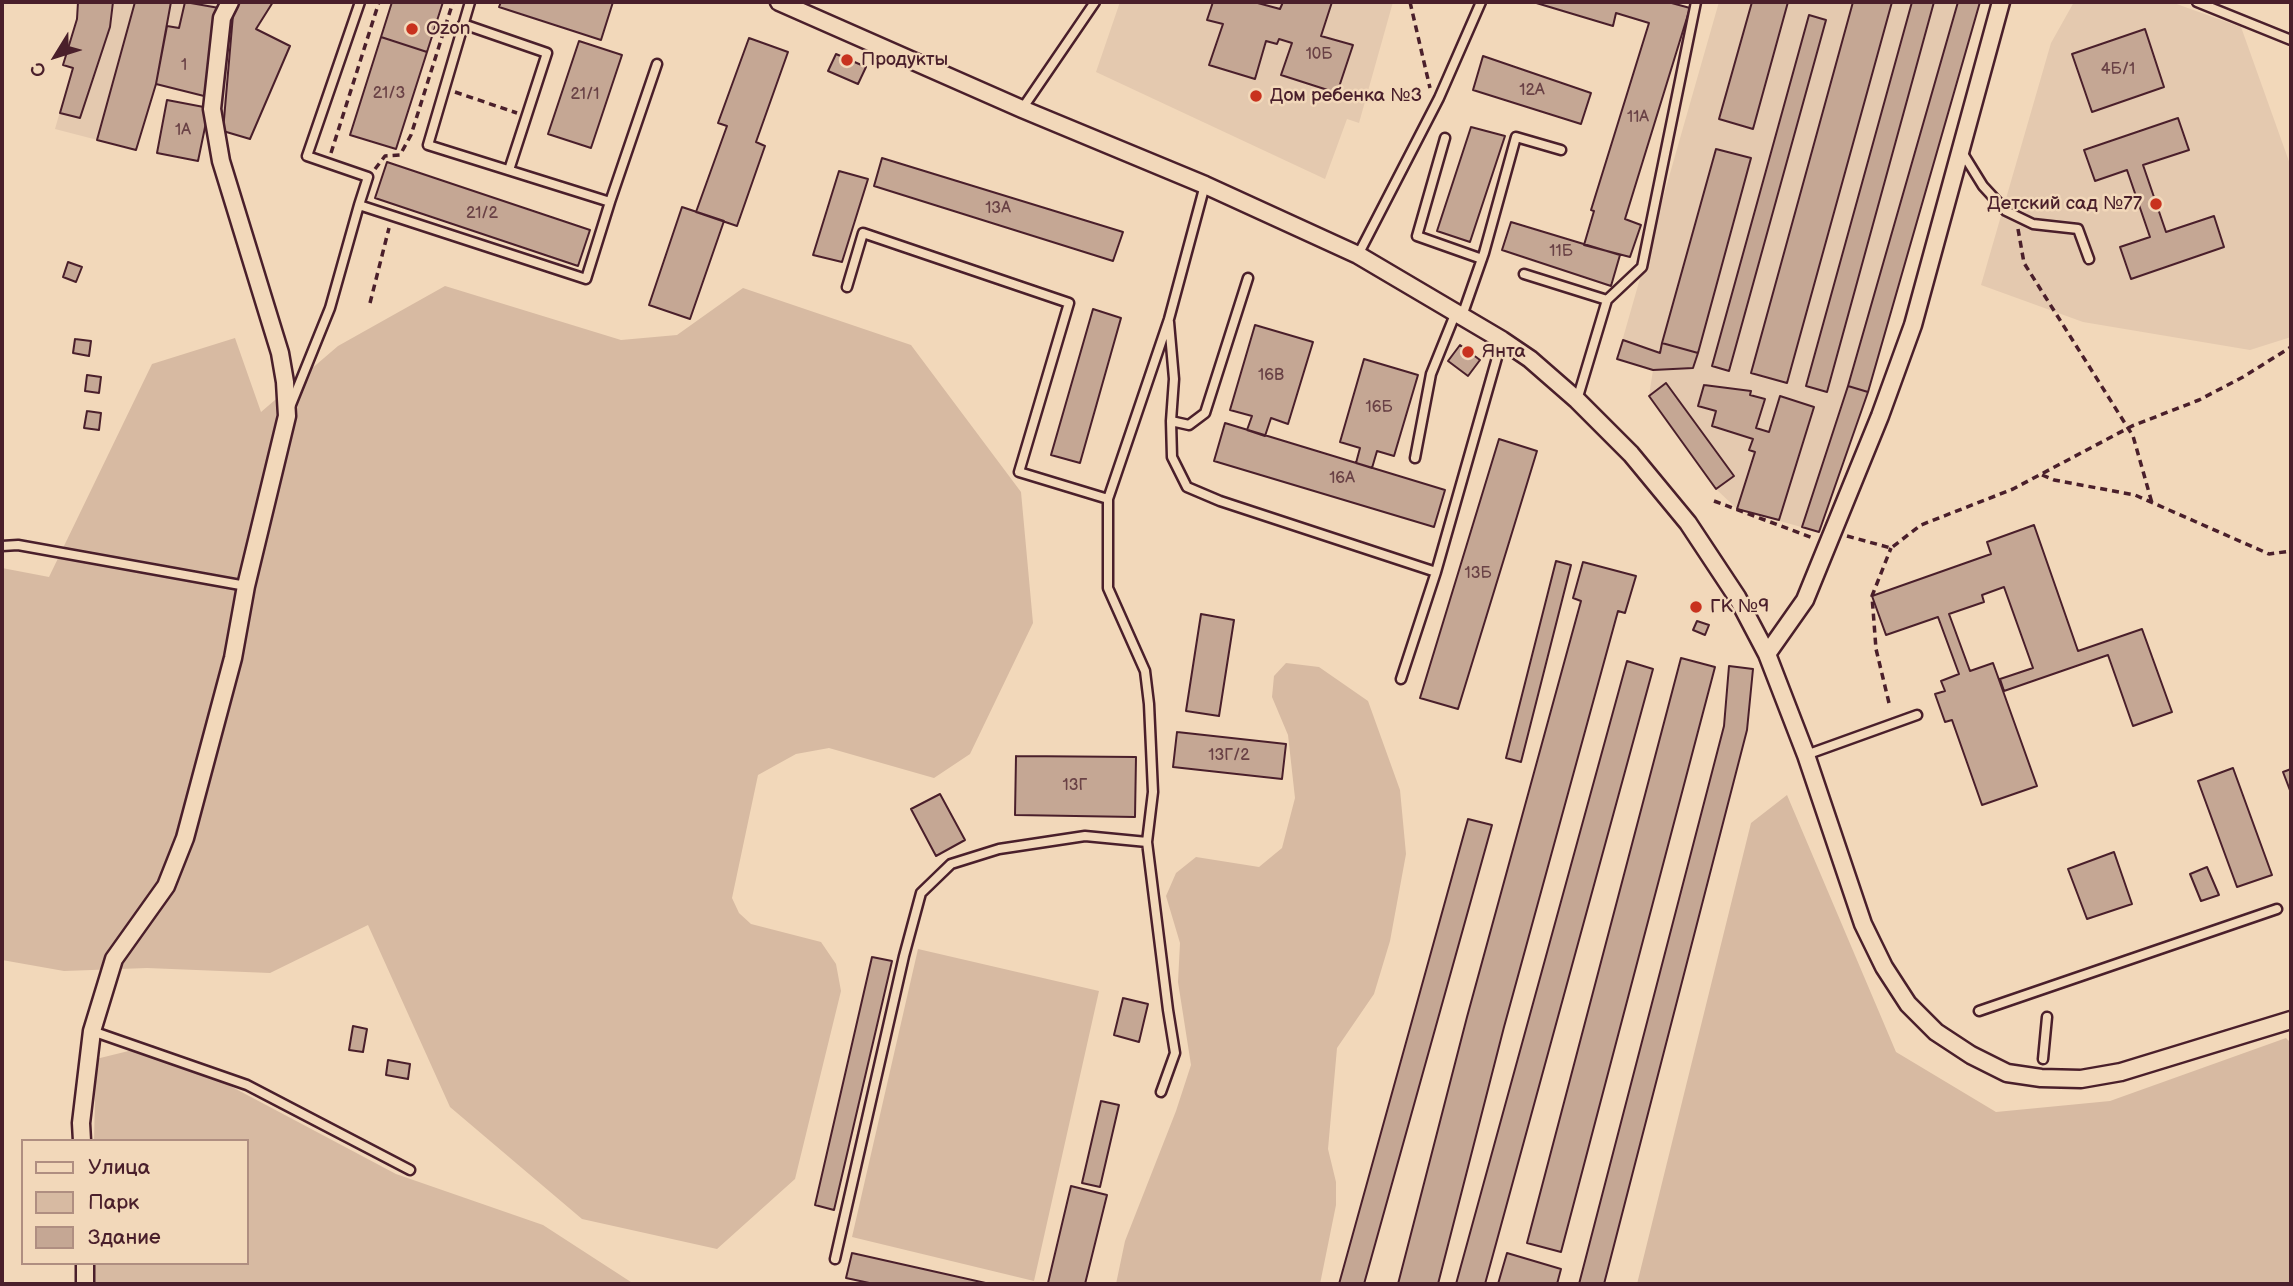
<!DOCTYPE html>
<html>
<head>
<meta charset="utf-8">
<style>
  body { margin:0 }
  #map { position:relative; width:2293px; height:1286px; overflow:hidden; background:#f2d8ba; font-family:"Balsamiq Sans",sans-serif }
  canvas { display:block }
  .frame { position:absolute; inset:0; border:4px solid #4a1f2b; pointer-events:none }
  .legend { position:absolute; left:21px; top:1139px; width:228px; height:126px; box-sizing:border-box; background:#f2d8ba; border:2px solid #af8e81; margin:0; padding:9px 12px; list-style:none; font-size:21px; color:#4a1f2b }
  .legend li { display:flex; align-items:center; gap:14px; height:35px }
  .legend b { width:35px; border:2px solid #af8e81 }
  .north { position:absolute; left:21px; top:21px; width:70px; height:70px; -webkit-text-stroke:5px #f2d8ba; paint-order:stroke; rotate:232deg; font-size:19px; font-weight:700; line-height:28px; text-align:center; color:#4a1f2b }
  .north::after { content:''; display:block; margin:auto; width:24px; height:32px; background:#4a1f2b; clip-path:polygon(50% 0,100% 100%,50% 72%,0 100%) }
</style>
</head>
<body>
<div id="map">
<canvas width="2293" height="1286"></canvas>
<div class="frame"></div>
<ul class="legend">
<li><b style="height:9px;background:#f2d8ba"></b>Улица</li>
<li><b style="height:19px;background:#d7baa2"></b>Парк</li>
<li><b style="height:19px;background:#c5a794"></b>Здание</li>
</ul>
<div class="north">С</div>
</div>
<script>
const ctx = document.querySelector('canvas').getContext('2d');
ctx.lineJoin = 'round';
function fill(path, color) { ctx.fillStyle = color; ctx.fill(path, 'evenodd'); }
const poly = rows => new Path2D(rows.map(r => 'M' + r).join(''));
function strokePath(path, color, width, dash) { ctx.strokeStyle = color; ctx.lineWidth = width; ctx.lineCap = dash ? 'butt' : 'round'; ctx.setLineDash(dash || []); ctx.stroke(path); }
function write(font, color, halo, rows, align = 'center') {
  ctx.font = font + ' "Balsamiq Sans",sans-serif'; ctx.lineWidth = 5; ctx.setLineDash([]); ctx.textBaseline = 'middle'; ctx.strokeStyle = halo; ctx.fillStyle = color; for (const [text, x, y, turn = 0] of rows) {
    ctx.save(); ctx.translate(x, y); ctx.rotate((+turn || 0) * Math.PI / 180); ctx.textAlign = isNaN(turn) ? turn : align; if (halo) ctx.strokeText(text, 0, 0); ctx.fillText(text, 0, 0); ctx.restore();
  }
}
const built = poly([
  [78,2,273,2,256,29,290,46,250,139,201,125,204,96,156,84,136,150,55,129,72,69,63,65,77,19],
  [1120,2,1393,2,1359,123,1347,119,1325,179,1096,72],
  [1719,2,1980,2,1868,392,1819,532,1737,509,1716,489,1649,396,1653,370,1617,359],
  [2074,2,2171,2,2241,27,2291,167,2291,337,2250,350,2083,322,1981,285,2051,43]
]);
const green = poly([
  [445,286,621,340,677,335,743,288,911,345,1021,492,1033,623,970,754,934,778,829,748,796,754,758,775,732,898,739,913,751,924,821,942,836,964,841,991,795,1179,717,1249,582,1219,450,1107,368,925,270,973,147,968,64,971,2,960,2,568,49,577,152,364,235,338,261,412,338,346],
  [1286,663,1319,667,1368,701,1400,790,1406,854,1390,941,1374,994,1337,1048,1328,1149,1336,1182,1336,1205,1320,1284,1116,1284,1125,1241,1176,1111,1191,1065,1178,982,1180,943,1166,896,1176,873,1196,857,1259,867,1282,848,1295,798,1288,735,1272,697,1274,676],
  [1787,795,1896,1052,1996,1112,2110,1101,2286,1038,2291,1043,2291,1284,1637,1284,1751,823],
  [918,949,1099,991,1034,1281,852,1237],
  [153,1045,396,1174,543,1225,634,1284,91,1284,90,1263,247,1263,247,1141,94,1141,96,1059]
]);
const building = poly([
  [78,2,113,2,110,27,80,118,60,113,73,68,63,65,77,19,78,2],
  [135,2,171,2,156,84,136,150,97,140,135,2],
  [185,2,219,8,204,96,156,84,167,26,179,28,185,2],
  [239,2,273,2,256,29,290,46,250,139,223,131,233,15,239,2],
  [392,2,443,2,427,52,381,37,392,2],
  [501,2,613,2,601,40,499,7,501,2],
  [1213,2,1254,2,1280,9,1283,2,1332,2,1321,36,1353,45,1337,93,1281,75,1292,43,1279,39,1277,44,1266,41,1255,79,1209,65,1223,24,1207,20,1213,2],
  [1533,2,1668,2,1690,8,1625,219,1641,225,1630,257,1584,245,1594,211,1591,210,1649,23,1616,13,1613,26,1533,2],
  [1752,2,1788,2,1753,129,1719,119,1752,2],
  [1853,2,1892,2,1787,383,1751,373,1853,2],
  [1912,2,1934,2,1827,392,1806,386,1912,2],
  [1958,2,1980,2,1868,392,1848,386,1958,2],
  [1809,15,1826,20,1729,371,1712,366,1809,15],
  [2145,29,2164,87,2092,112,2072,54,2145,29],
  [381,37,427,52,396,149,350,135,381,37],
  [749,38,788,52,756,142,765,146,737,226,696,212,727,126,718,123,749,38],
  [579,41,622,55,591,148,548,134,579,41],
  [836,54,866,67,858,84,828,71,836,54],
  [1483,56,1591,93,1581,124,1473,90,1483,56],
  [167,100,209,108,198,161,157,153,167,100],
  [2178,118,2189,150,2143,165,2166,232,2214,216,2224,247,2131,279,2120,247,2150,237,2127,170,2095,181,2084,150,2178,118],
  [1471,127,1505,136,1470,242,1437,231,1471,127],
  [1716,149,1751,158,1698,353,1662,343,1716,149],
  [882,158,1123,232,1113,261,874,186,882,158],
  [387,162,590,230,578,266,375,198,387,162],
  [839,171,868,179,842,262,813,255,839,171],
  [682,207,724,221,690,319,649,305,682,207],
  [1511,222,1620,255,1611,286,1502,250,1511,222],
  [68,262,82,267,76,282,63,277,68,262],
  [1093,309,1121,318,1080,463,1051,455,1093,309],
  [1255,325,1313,342,1288,424,1271,418,1265,436,1247,430,1252,416,1230,410,1255,325],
  [75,339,91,341,89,356,73,353,75,339],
  [1623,340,1660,353,1662,343,1698,353,1693,368,1653,370,1617,359,1623,340],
  [1460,345,1480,360,1468,376,1448,361,1460,345],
  [1364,359,1418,375,1394,456,1377,451,1372,468,1356,463,1360,448,1340,442,1364,359],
  [87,375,101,377,99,393,85,391,87,375],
  [1666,383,1734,476,1716,489,1649,396,1666,383],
  [1704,385,1751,391,1750,395,1765,399,1756,428,1769,432,1780,396,1814,407,1779,520,1737,509,1755,452,1749,450,1753,439,1712,426,1716,411,1698,406,1704,385],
  [1848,386,1868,392,1819,532,1802,527,1848,386],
  [87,411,101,413,99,430,84,428,87,411],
  [1225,423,1445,490,1434,527,1214,461,1225,423],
  [1499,439,1537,451,1458,709,1420,698,1499,439],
  [2034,525,2078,651,2142,629,2172,712,2133,726,2108,655,2004,691,2000,679,2033,668,2004,587,1982,595,1984,602,1949,614,1970,671,1993,663,2037,786,1982,805,1952,720,1945,722,1935,694,1945,691,1941,681,1959,674,1938,617,1886,635,1872,596,1991,554,1987,542,2034,525],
  [1556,561,1571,565,1521,762,1506,758,1556,561],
  [1583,562,1636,576,1625,613,1618,611,1504,1027,1438,1284,1398,1284,1467,1017,1581,601,1573,598,1583,562],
  [1201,614,1234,620,1219,716,1186,711,1201,614],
  [1697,621,1709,625,1705,635,1693,630,1697,621],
  [1681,658,1715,667,1561,1252,1527,1243,1681,658],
  [1627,661,1653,669,1485,1284,1456,1284,1627,661],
  [1729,666,1753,669,1747,730,1604,1284,1579,1284,1724,726,1729,666],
  [1177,732,1286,744,1282,779,1173,767,1177,732],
  [1016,756,1136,757,1135,817,1015,815,1016,756],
  [2233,768,2272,875,2237,887,2198,781,2233,768],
  [2291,769,2291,793,2283,772,2291,769],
  [940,794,965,840,936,856,911,809,940,794],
  [1468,819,1492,825,1364,1284,1339,1284,1468,819],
  [2114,852,2132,904,2087,919,2068,869,2114,852],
  [2207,867,2219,895,2201,901,2190,874,2207,867],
  [872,957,892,961,834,1210,815,1205,872,957],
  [1123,998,1148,1004,1139,1042,1114,1035,1123,998],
  [353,1026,367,1029,363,1052,349,1050,353,1026],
  [388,1060,410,1064,408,1079,386,1075,388,1060],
  [1101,1101,1119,1105,1100,1187,1082,1183,1101,1101],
  [1071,1186,1107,1195,1085,1284,1054,1284,1048,1283,1071,1186],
  [852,1253,990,1284,874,1284,846,1278,852,1253],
  [1507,1253,1561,1269,1557,1284,1498,1284,1507,1253]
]);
const path = poly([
  [1410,2,1430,88],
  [455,92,517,113],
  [331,153,379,2],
  [375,169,385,156,400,155,411,135,453,2],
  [2018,229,2024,263,2133,436,2152,503],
  [370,303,389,228],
  [2042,475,2054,480,2135,495,2269,554,2291,551],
  [1714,501,1813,538],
  [1847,536,1891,548,1921,525,2013,489,2132,426,2199,400,2243,377,2291,347],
  [1889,703,1876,649,1872,596,1891,548]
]);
const service = poly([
  [2197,2,2291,40],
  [463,24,547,53,509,170],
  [1022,109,1095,2],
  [1445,138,1417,236,1482,259],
  [1962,152,1983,186,2006,211,2033,224,2078,229,2089,259],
  [610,202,657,64],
  [359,205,368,177,307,156,360,2],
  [1358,255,1439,98,1481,2],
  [1524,274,1607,300,1577,400],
  [847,287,863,233,1069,303,1019,472,1108,499],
  [1607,300,1642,267,1696,2],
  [1462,316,1484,253,1516,137,1561,150],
  [1169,322,1174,379,1171,421,1172,457,1187,487,1220,501,1436,572],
  [290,407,330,308,359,205,586,279,610,202,428,145,470,2],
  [1171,421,1189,425,1205,413,1248,278],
  [1415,458,1431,374,1456,312],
  [2,546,18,545,246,586],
  [1401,679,1436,572,1502,340],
  [1806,755,1917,715],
  [1147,842,1153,792,1149,704,1145,671,1108,588,1108,499,1169,319,1205,185],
  [1979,1011,2277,909],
  [92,1031,247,1085,410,1170],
  [2043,1059,2047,1017],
  [835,1259,904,956,921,893,951,864,999,849,1085,836,1147,842,1168,1010,1175,1053,1161,1092]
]);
const minor = poly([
  [779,2,1022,109,1205,185,1358,255,1502,340,1530,359,1577,400,1631,454,1688,523,1737,597,1767,654,1806,755,1863,924,1884,967,1908,1004,1936,1032,1971,1055,2007,1073,2041,1078,2081,1079,2121,1072,2291,1020],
  [1767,654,1805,600,1880,416,1913,325,2001,2],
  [82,1141,81,1123,92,1031,114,959,166,886,185,838,233,658,246,586,287,416,285,382,280,353,221,161,212,109,222,18,230,2],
  [85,1263,85,1284]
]);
const markers = [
  [412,29,7,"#c8321e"],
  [847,60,7,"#c8321e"],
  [1256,96,7,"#c8321e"],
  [2156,204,7,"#c8321e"],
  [1468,352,7,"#c8321e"],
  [1696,607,7,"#c8321e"]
];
const numberNames = [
  ["10Б",1319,55],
  ["1",184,66],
  ["4Б/1",2118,70],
  ["12А",1532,91],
  ["21/3",389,94],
  ["21/1",585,95],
  ["11А",1638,118],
  ["1А",183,131],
  ["13А",998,209],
  ["21/2",482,214],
  ["11Б",1561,252],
  ["16В",1271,376],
  ["16Б",1379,408],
  ["16А",1342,479],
  ["13Б",1478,574],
  ["13Г/2",1229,756],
  ["13Г",1075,786]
];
const poiNames = [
  ["Ozon",426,29],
  ["Продукты",861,60],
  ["Дом ребенка №3",1270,96],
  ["Детский сад №77",2142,204,"right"],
  ["Янта",1482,352],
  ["ГК №9",1710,607]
];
fill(built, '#e4c9af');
fill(green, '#d7baa2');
fill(building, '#c5a794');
strokePath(building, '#4a1f2b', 2);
strokePath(service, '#4a1f2b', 13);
strokePath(minor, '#4a1f2b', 21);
strokePath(path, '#4a1f2b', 3.5, [7, 5]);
strokePath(service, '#f2d8ba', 8);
strokePath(minor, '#f2d8ba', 16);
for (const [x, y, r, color] of markers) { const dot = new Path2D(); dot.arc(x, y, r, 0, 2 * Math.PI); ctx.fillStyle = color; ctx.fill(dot); strokePath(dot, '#f2d8ba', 2.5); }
write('16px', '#694145', null, numberNames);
write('19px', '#4a1f2b', '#f2d8ba', poiNames, 'left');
</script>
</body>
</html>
